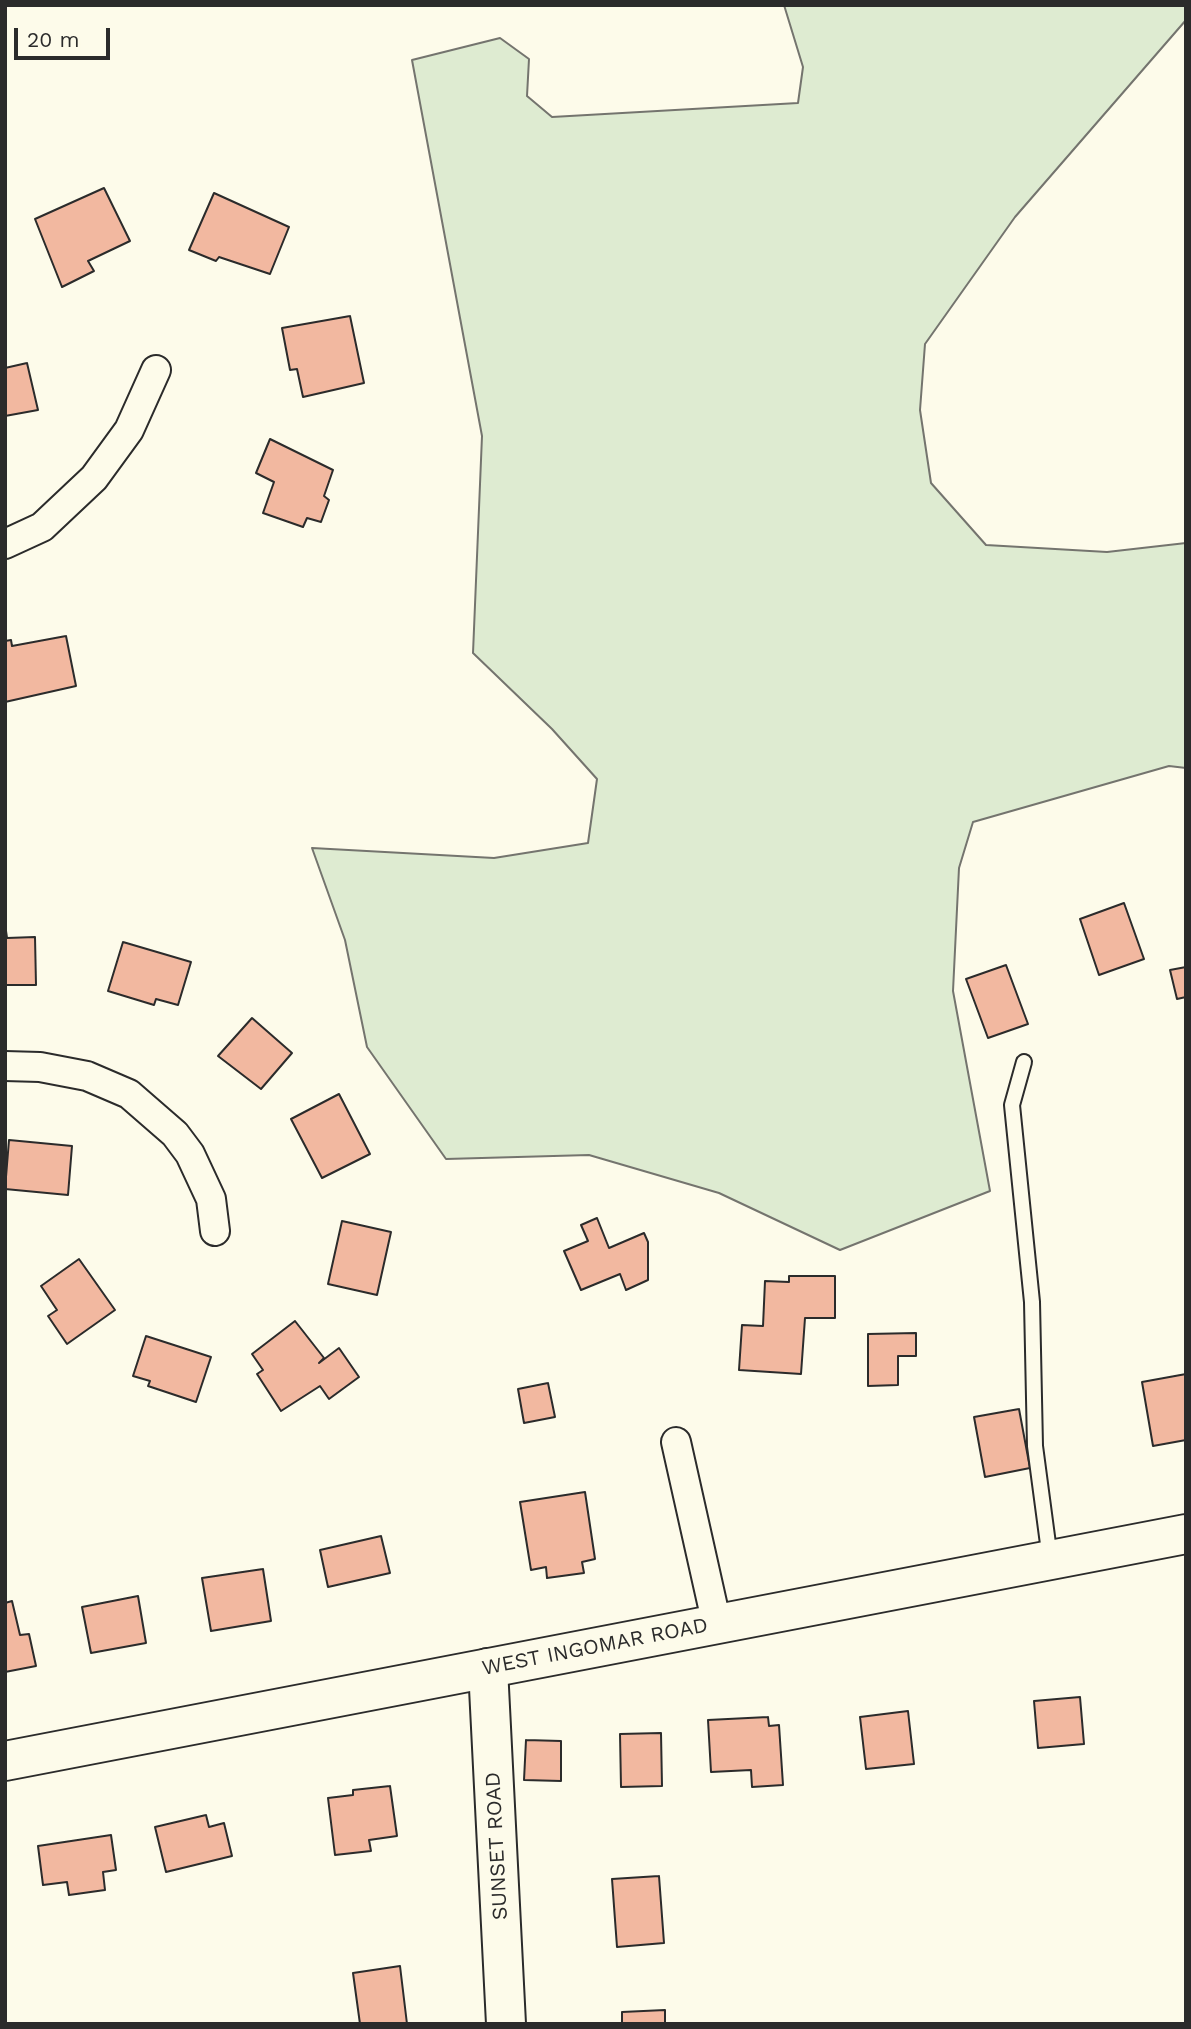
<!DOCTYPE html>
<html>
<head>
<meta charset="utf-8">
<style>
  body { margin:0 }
  #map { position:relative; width:1191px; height:2029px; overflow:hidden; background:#fdfbea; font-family:"Work Sans",sans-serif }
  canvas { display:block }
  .frame { position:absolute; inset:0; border:7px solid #2b2b2b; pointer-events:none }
  .scale { position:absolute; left:14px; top:28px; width:96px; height:32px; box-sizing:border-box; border:4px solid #2b2b2b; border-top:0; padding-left:9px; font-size:21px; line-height:24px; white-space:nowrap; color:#2b2b2b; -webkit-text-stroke:5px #fdfbea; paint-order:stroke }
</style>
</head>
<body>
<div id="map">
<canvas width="1191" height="2029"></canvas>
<div class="frame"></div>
<div class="scale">20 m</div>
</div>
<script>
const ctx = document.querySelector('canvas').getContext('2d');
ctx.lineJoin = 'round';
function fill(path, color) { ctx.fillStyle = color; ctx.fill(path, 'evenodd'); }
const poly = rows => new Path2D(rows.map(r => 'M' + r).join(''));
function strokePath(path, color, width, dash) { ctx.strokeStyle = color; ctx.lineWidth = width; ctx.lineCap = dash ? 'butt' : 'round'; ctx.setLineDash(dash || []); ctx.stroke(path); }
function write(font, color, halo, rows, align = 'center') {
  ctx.font = font + ' "Work Sans",sans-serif'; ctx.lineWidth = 5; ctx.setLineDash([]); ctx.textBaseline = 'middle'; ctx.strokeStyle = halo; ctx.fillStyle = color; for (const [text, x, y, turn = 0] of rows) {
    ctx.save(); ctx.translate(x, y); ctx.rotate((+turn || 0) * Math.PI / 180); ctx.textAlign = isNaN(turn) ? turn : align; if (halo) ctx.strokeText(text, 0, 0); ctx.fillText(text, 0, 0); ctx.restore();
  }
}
const green = poly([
  [784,5,1186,5,1186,20,1015,217,925,344,920,410,931,483,986,545,1107,552,1186,543,1186,768,1169,766,973,822,959,868,953,991,990,1191,840,1250,719,1193,589,1155,446,1159,367,1047,345,940,312,848,494,858,588,843,597,779,552,729,473,653,482,436,412,60,500,38,529,59,527,96,552,117,798,103,803,67,784,5]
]);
const building = poly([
  [104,188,130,241,88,261,94,271,62,287,35,219,104,188],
  [214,193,289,227,270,274,219,257,216,261,189,250,214,193],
  [350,316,364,383,303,397,297,369,290,370,282,328,350,316],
  [27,363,38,410,5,416,5,368,27,363],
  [270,439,333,470,324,496,329,500,321,522,307,518,303,527,263,513,274,482,256,473,270,439],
  [66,636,76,686,5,702,5,641,11,640,12,646,66,636],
  [1124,903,1144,959,1099,975,1080,919,1124,903],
  [5,924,7,938,35,937,36,985,5,985,5,924],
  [123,942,191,962,178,1005,156,999,154,1005,108,991,123,942],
  [1006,965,1028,1024,988,1038,966,979,1006,965],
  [1186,967,1186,997,1177,999,1170,970,1186,967],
  [252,1018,292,1053,261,1089,218,1056,252,1018],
  [339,1094,370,1154,322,1178,291,1119,339,1094],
  [9,1140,72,1146,68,1195,5,1189,9,1140],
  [597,1218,609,1248,644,1233,648,1242,648,1280,626,1290,620,1274,581,1290,564,1251,588,1241,581,1225,597,1218],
  [342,1221,391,1232,377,1295,328,1284,342,1221],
  [79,1259,115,1310,67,1344,48,1316,57,1310,41,1286,79,1259],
  [789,1276,835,1276,835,1318,805,1318,801,1374,739,1370,742,1325,763,1326,765,1281,789,1282,789,1276],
  [295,1321,324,1358,319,1363,339,1348,359,1377,329,1399,320,1386,281,1411,257,1374,263,1370,252,1354,295,1321],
  [916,1333,916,1356,898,1356,898,1385,868,1386,868,1334,916,1333],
  [146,1336,211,1357,196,1402,148,1386,150,1381,133,1376,146,1336],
  [1186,1374,1186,1440,1153,1446,1142,1382,1186,1374],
  [548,1383,555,1417,524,1423,518,1389,548,1383],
  [1019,1409,1030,1468,985,1477,974,1417,1019,1409],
  [585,1492,595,1559,582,1562,584,1573,547,1578,546,1567,531,1570,520,1502,585,1492],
  [381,1536,390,1573,328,1587,320,1550,381,1536],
  [263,1569,271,1621,211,1631,202,1578,263,1569],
  [138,1596,146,1643,91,1653,82,1607,138,1596],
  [12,1601,20,1635,29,1634,36,1666,5,1672,5,1603,12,1601],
  [1080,1697,1084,1744,1038,1748,1034,1701,1080,1697],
  [908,1711,914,1764,866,1769,860,1717,908,1711],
  [768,1717,769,1726,779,1725,783,1785,752,1787,751,1770,711,1772,708,1720,768,1717],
  [661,1733,662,1786,621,1787,620,1734,661,1733],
  [526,1740,561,1741,561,1781,524,1780,526,1740],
  [390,1786,397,1836,369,1840,371,1851,335,1855,328,1798,353,1795,353,1790,390,1786],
  [206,1815,209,1827,224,1823,232,1856,166,1872,155,1827,206,1815],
  [111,1835,116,1870,103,1872,105,1890,69,1895,67,1882,43,1885,38,1846,111,1835],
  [659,1876,664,1943,617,1947,612,1879,659,1876],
  [400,1966,407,2024,360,2024,353,1973,400,1966],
  [665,2010,665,2024,622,2024,622,2012,665,2010]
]);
const lane = poly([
  [1024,1062,1012,1105,1032,1302,1035,1446,1050,1559]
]);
const street = poly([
  [5,544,42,527,94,478,129,430,156,370],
  [5,1066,40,1067,87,1076,129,1094,175,1134,190,1154,211,1199,215,1231],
  [676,1442,717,1625]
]);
const secondary = poly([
  [488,1668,506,2024]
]);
const primary = poly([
  [5,1761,1186,1534]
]);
const streetNames = [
  ["WEST INGOMAR ROAD",595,1647,-11],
  ["SUNSET ROAD",497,1846,-93]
];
fill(green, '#deebd1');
strokePath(green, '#74746e', 2);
fill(building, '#f2b8a0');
strokePath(building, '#2b2b2b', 2);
strokePath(lane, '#2b2b2b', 18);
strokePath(street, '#2b2b2b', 32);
strokePath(secondary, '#2b2b2b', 42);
strokePath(primary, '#2b2b2b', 42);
strokePath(lane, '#fdfbea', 14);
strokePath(street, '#fdfbea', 28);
strokePath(secondary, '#fdfbea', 38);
strokePath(primary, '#fdfbea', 38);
write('21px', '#2b2b2b', '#fdfbea', streetNames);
</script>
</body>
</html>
